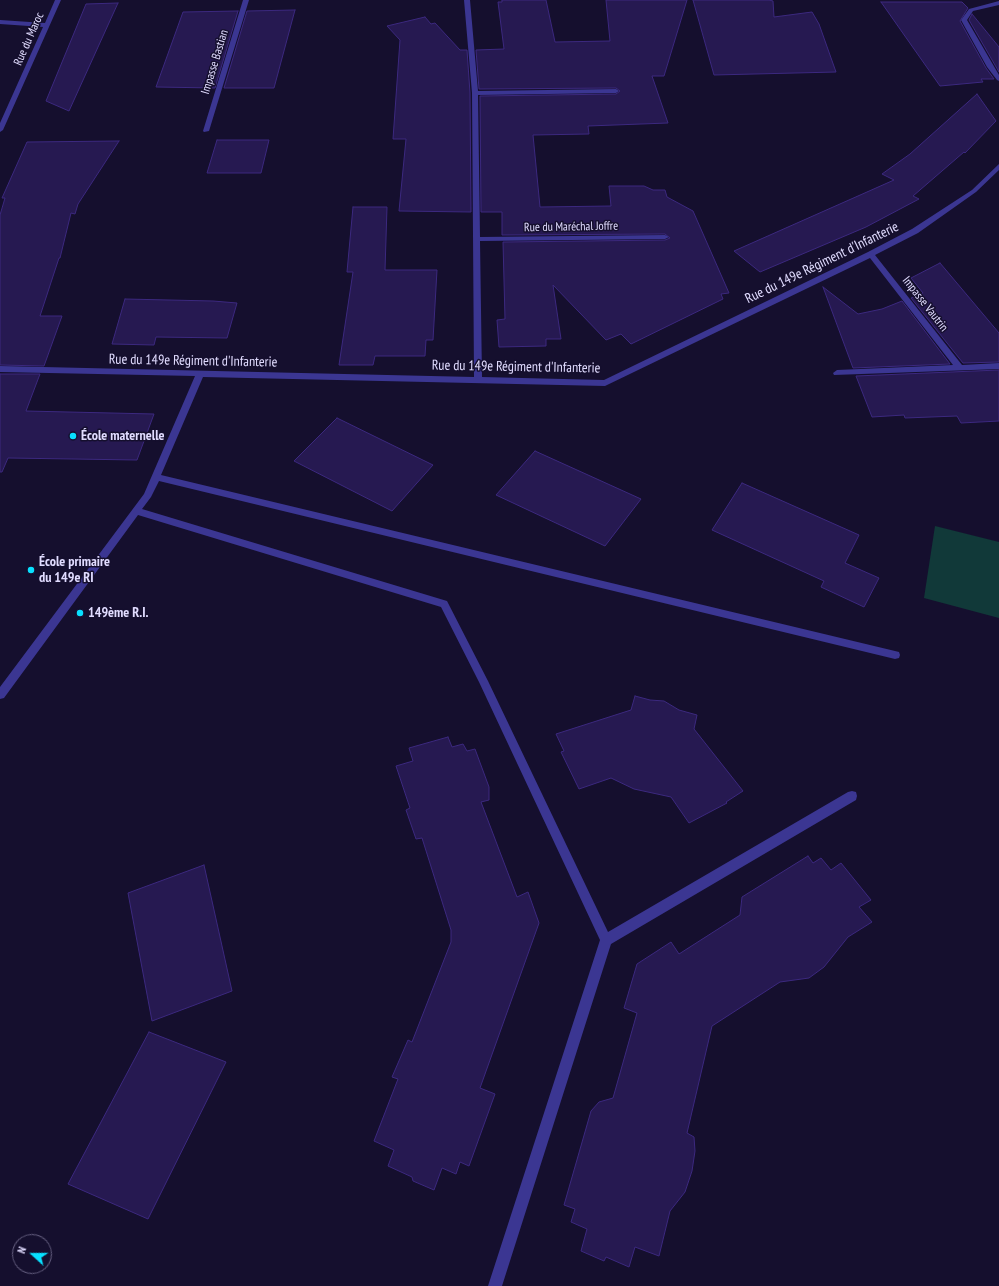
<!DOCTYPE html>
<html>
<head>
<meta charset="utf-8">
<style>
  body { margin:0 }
  #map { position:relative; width:999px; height:1286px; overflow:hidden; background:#150f2e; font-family:"PT Sans Narrow",sans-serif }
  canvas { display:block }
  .north { position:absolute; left:12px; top:1234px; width:40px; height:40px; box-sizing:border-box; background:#150f2e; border:1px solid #676182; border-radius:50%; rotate:291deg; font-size:11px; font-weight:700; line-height:16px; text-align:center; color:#e1dcff }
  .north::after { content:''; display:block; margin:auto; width:14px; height:18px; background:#08e0ff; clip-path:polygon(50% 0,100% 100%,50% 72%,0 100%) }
</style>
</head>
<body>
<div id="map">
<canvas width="999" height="1286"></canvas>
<div class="north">N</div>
</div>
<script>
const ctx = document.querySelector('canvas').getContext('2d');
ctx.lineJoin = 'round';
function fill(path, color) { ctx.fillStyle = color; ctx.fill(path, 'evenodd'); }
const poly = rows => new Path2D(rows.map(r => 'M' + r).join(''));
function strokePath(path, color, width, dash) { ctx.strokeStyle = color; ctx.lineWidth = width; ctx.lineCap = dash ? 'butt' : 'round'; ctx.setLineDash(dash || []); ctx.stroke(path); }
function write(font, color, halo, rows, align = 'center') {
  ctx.font = font + ' "PT Sans Narrow",sans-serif'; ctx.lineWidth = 3; ctx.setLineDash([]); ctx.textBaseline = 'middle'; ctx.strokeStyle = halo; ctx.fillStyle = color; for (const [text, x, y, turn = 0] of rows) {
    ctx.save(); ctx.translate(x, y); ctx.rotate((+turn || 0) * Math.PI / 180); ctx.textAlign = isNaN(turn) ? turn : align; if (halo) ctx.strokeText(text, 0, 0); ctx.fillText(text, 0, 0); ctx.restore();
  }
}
const green = poly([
  [935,526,999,542,999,618,924,598]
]);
const building = poly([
  [502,0,546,0,555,42,610,41,606,0,687,0,664,76,652,76,668,123,588,126,589,134,533,135,540,207,611,206,609,186,644,186,653,190,665,190,667,197,693,211,729,293,721,294,723,299,631,344,621,334,606,340,553,285,561,339,546,339,546,346,499,347,497,320,505,319,503,242,665,240,670,238,665,234,502,235,502,212,481,212,480,96,616,94,620,91,616,88,479,89,476,50,504,49,498,2,502,2,502,0],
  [693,0,769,0,773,1,774,17,812,12,819,24,836,72,714,75,693,0],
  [881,2,962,2,968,8,960,21,986,68,994,79,981,79,983,82,940,86,881,2],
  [118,3,69,111,46,101,86,4,118,3],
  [295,10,274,88,224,88,247,11,295,10],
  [238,11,215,88,156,87,183,12,238,11],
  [972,14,999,47,999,72,969,20,972,14],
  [425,17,431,24,435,23,460,50,467,50,470,93,471,212,399,211,406,139,393,139,400,40,387,26,425,17],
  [977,94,996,121,965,153,964,152,913,196,919,199,866,227,760,272,734,251,894,180,882,174,910,154,977,94],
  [217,140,269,140,261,173,207,173,217,140],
  [119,141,78,204,75,214,71,213,60,258,59,258,40,316,62,316,44,366,0,365,0,215,5,198,2,198,27,142,119,141],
  [353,207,387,207,385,270,437,270,433,340,426,340,425,356,375,356,373,365,339,365,353,272,347,272,353,207],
  [940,263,999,333,999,362,963,363,911,298,923,293,911,278,940,263],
  [823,287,858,314,882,309,902,301,950,364,853,368,823,287],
  [125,299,213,301,237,303,227,338,156,337,154,345,112,344,125,299],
  [999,370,999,421,961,423,957,416,905,418,904,415,872,417,856,376,999,370],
  [0,374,40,374,26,411,154,414,137,460,8,458,2,472,0,472,0,374],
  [337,418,433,465,392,511,294,461,337,418],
  [535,451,641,499,605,546,496,495,535,451],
  [742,483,859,535,845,563,879,578,864,607,821,587,824,581,712,530,742,483],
  [635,696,650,700,664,701,679,710,697,715,694,729,743,791,726,802,727,803,689,823,671,797,634,789,611,778,579,789,561,752,564,751,556,734,631,710,635,696],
  [448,737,452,747,463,744,467,751,475,749,489,787,489,800,481,802,517,897,528,892,539,923,480,1088,495,1094,469,1166,460,1162,456,1174,442,1168,434,1190,413,1181,412,1177,388,1166,394,1150,374,1141,398,1079,392,1077,408,1040,412,1042,451,942,451,930,422,838,416,839,406,810,410,808,396,766,413,761,409,748,448,737],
  [808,856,813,863,821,858,831,870,841,863,871,900,859,907,872,922,848,937,824,967,809,978,780,982,712,1026,687,1133,694,1137,695,1151,692,1171,685,1192,670,1211,659,1256,635,1247,629,1267,606,1257,604,1261,581,1251,587,1229,571,1222,575,1209,564,1205,591,1111,599,1102,613,1098,637,1013,624,1008,637,964,671,942,679,954,740,915,742,897,808,856],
  [204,865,232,991,152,1021,128,893,204,865],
  [149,1032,226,1062,148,1219,68,1184,149,1032]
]);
const minor = poly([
  [55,0,61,0,3,130,0,132,0,123,43,27,0,24,0,20,45,23,55,0],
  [243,0,249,0,209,131,204,132,203,131,243,0],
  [464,0,470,0,478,91,616,89,619,91,616,93,478,95,480,237,665,235,669,237,665,239,480,241,482,377,604,380,868,252,912,229,972,190,999,164,999,170,976,192,918,233,875,255,962,365,999,363,999,369,834,375,833,373,837,370,953,365,870,258,605,386,203,377,161,475,895,651,899,652,900,655,899,658,895,659,159,481,151,497,142,509,447,601,488,681,608,932,848,792,852,791,856,792,857,796,856,800,611,944,502,1286,488,1286,600,940,479,682,441,607,138,515,4,698,0,699,0,687,144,494,195,376,0,372,0,366,474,377,472,93,464,0],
  [999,1,999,5,973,11,967,20,999,75,999,81,997,80,987,67,961,20,969,9,999,1]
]);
const markers = [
  [73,436,4,"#08e0ff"],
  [31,570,4,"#08e0ff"],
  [80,613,4,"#08e0ff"]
];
const farStreetnames = [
  ["Rue du Maroc",29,39,-66],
  ["Impasse Bastian",215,62,-73],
  ["Rue du Maréchal Joffre",571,227,-1],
  ["Impasse Vautrin",925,304,52]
];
const streetNames = [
  ["Rue du 149e Régiment d'Infanterie",822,263,-26],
  ["Rue du 149e Régiment d'Infanterie",193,361,1],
  ["Rue du 149e Régiment d'Infanterie",516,367,1]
];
const poiNames = [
  ["École maternelle",81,436],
  ["École primaire",39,562],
  ["du 149e RI",39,578],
  ["149ème R.I.",88,613]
];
fill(green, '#113939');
fill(building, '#261951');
strokePath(building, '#3c297f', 1);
fill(minor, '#3b3692');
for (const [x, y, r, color] of markers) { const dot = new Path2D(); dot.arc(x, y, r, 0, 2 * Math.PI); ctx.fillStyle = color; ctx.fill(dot); strokePath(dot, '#150f2e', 1.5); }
write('12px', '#e1dcff', '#150f2e', farStreetnames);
write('14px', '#e1dcff', '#150f2e', streetNames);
write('bold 14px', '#e1dcff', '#150f2e', poiNames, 'left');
</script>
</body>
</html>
